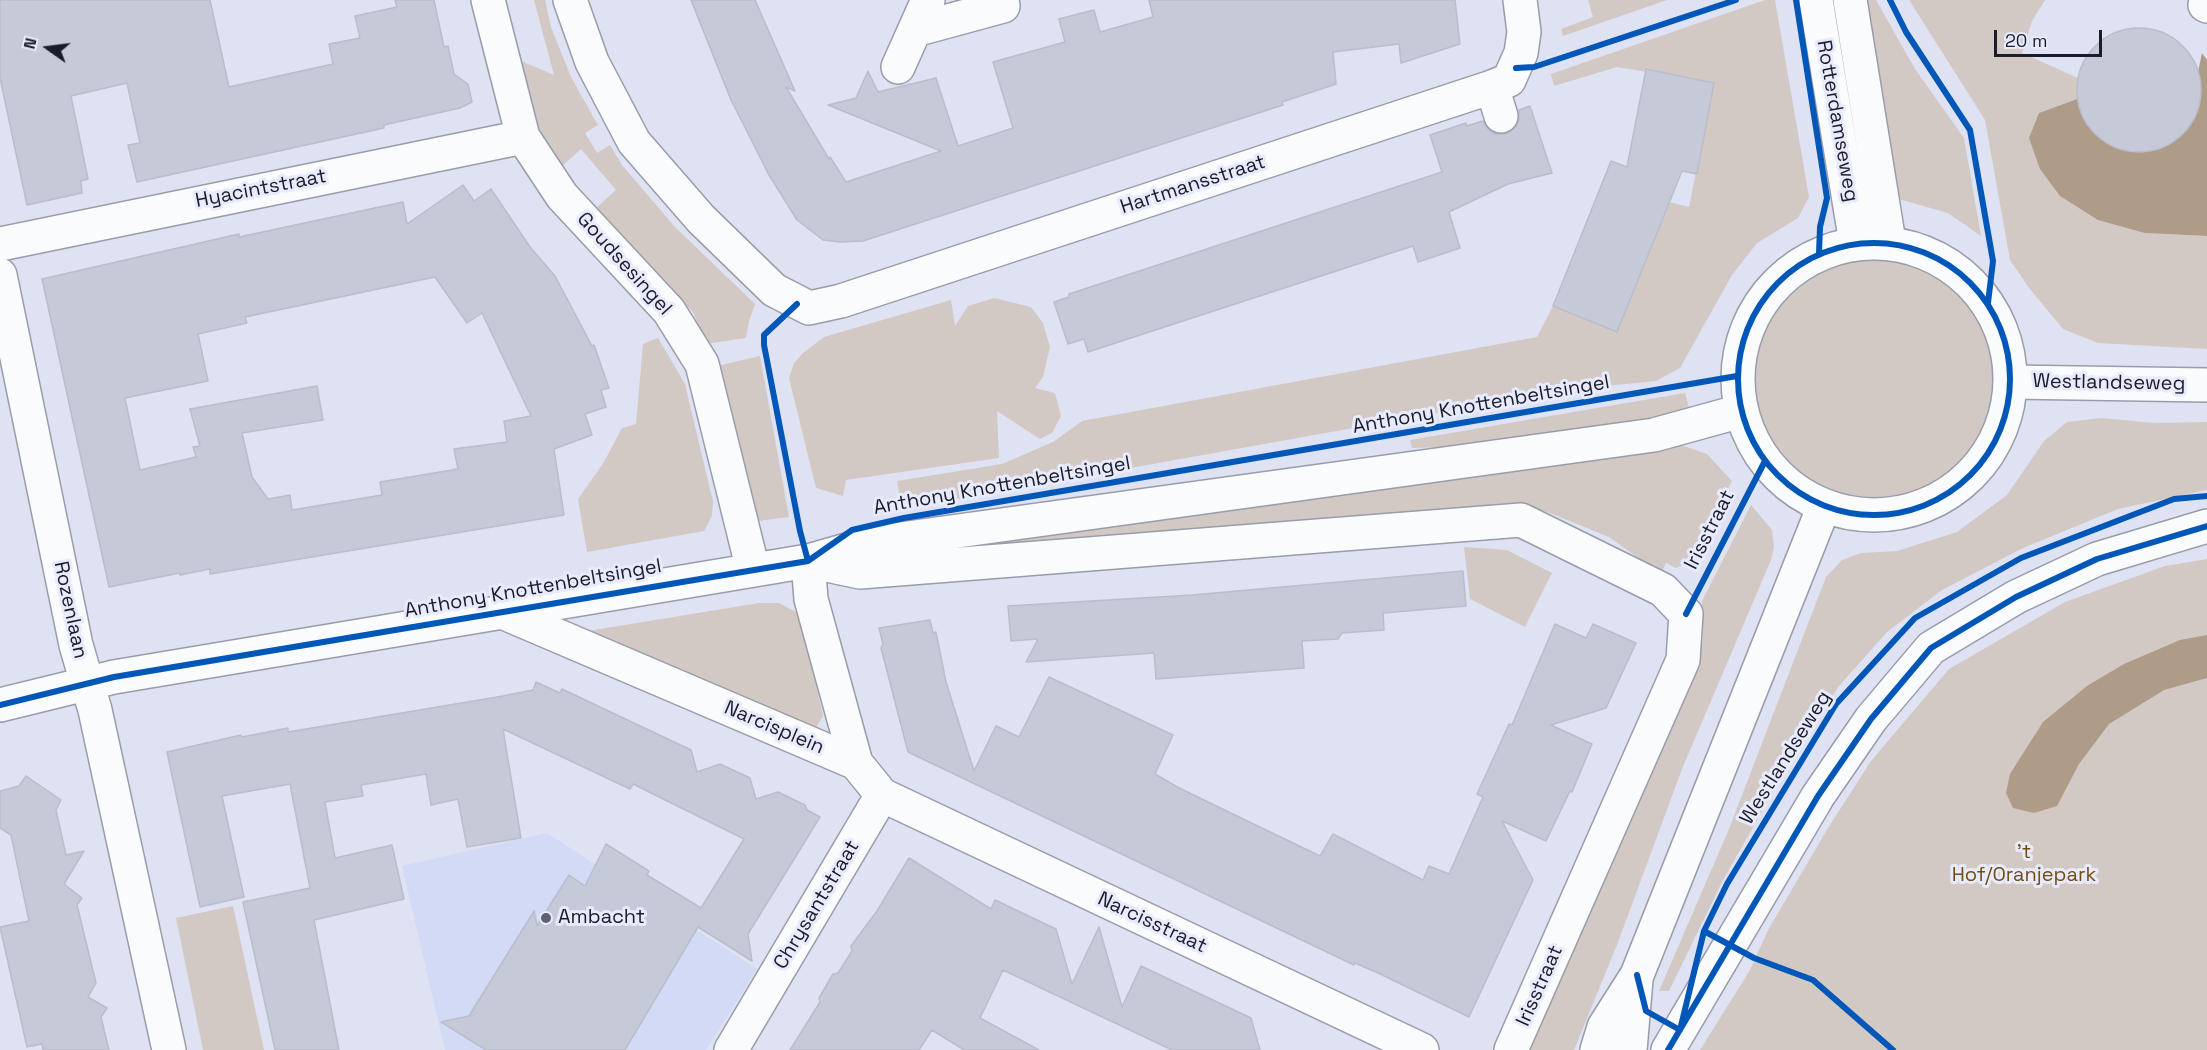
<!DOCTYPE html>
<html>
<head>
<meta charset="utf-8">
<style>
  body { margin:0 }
  #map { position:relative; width:2207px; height:1050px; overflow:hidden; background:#dee2f3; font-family:"Space Grotesk",sans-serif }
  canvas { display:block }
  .north { position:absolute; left:18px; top:18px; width:60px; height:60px; -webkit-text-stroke:4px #e7ebfd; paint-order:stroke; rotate:284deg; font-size:16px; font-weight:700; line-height:24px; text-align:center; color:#1a1c27 }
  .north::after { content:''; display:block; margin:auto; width:21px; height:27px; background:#1a1c27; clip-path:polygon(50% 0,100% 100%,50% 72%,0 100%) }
  .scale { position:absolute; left:1994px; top:30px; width:108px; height:27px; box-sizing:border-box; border:3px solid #1a1c27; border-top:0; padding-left:8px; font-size:18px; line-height:21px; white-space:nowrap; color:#1a1c27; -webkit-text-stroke:4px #e7ebfd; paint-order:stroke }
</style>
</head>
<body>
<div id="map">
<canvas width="2207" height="1050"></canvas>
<div class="north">N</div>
<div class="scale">20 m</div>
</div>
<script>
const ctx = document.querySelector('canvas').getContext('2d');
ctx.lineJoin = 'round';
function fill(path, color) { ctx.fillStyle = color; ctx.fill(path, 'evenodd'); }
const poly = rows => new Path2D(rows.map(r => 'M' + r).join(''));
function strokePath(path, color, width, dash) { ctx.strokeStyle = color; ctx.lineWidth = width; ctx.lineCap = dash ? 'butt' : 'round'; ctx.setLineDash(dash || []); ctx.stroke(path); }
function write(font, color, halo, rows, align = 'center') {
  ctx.font = font + ' "Space Grotesk",sans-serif'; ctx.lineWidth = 6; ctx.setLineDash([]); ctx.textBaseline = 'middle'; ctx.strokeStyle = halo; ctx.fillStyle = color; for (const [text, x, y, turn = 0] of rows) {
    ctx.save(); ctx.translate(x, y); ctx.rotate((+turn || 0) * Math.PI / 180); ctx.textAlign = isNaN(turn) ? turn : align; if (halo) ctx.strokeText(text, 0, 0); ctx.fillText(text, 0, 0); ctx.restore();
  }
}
const built = poly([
  [547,833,757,969,706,1050,445,1050,402,866]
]);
const green = poly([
  [534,0,545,0,551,27,571,77,598,125,585,133,597,153,610,145,622,165,675,227,755,304,749,321,746,338,705,344,693,312,595,209,616,190,581,149,560,168,536,123,521,61,554,75],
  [1588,0,1667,0,1563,36,1561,29,1593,17],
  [1765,0,1775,0,1809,197,1798,218,1757,243,1732,275,1680,368,1656,381,1565,390,902,509,897,481,1002,464,1053,442,1082,421,1537,337,1553,306,1617,332,1669,202,1689,207,1714,83,1617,67,1554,86,1551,74],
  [1860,0,1876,0,1915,69,1964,138,1981,236,1948,213,1895,198],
  [1909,0,2045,0,2032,21,2022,53,2078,78,2077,99,2039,113,2145,233,2207,236,2207,349,2098,343,2063,329,2029,288,2010,260,1985,120],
  '1754 380a121 121 0 1 1 242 0a121 121 0 1 1-242 0Z',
  [994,298,1031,307,1043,323,1050,347,1043,377,1035,388,1055,393,1061,416,1052,433,1040,439,997,411,999,458,846,480,843,496,816,488,789,378,794,363,803,353,824,337,951,300,955,326,968,306],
  [658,338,685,384,713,502,712,516,704,531,587,552,578,499,604,462,622,428,636,424,643,344],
  [760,356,789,517,758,521,742,510,713,367],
  [1685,393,1689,408,1676,416,1506,445,1412,448,1410,440],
  [2101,418,2154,423,2207,422,2207,490,2118,509,2023,548,1942,590,1887,632,1839,686,1796,752,1722,882,1669,991,1659,991,1729,829,1826,577,1842,560,1861,553,1897,551,1957,532,2007,495,2044,441,2067,422],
  [1678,444,1707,454,1732,481,1690,562,1676,568,1666,563,1661,574,1609,537,1550,513,1516,503,956,549,956,541,1422,484],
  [1751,505,1772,530,1774,547,1771,560,1682,769,1617,945,1574,1050,1521,1050,1612,851,1703,640,1702,601],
  [1464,547,1507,550,1552,573,1525,627,1470,599],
  [2207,559,2207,1050,1700,1050,1750,970,1768,930,1828,828,1871,761,1949,669,2065,602,2165,566],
  [759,603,779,603,796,612,805,635,823,716,817,726,807,731,588,631],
  [233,906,264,1050,203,1050,176,918]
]);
const water = poly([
  [2202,53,2207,60,2207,236,2145,233,2098,220,2060,196,2040,169,2029,138,2039,113,2077,99,2086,124,2106,143,2133,152,2160,149,2183,133,2196,114,2201,96,2198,72],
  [2207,635,2207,678,2164,690,2109,724,2079,764,2057,806,2034,813,2013,808,2006,793,2010,774,2043,722,2087,686,2124,664,2180,640]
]);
const building = poly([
  [0,0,210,0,229,87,333,64,329,44,360,38,355,16,397,7,395,0,434,0,444,47,448,46,454,74,468,84,472,102,460,108,384,125,384,128,137,182,128,145,140,143,127,83,71,96,88,179,81,181,82,193,27,205,0,78,0,0],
  [691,0,755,0,795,91,786,87,829,159,830,157,846,182,941,151,828,105,856,98,868,71,878,92,936,78,958,146,1013,128,993,62,1065,42,1059,19,1094,10,1100,32,1153,17,1149,0,1455,0,1460,44,1401,63,1399,44,1333,52,1336,84,1282,102,1283,105,863,241,840,242,823,240,797,220,769,175,731,100,691,0],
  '2077 90a62 62 0 1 1 124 0a62 62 0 1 1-124 0Z',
  [1646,69,1714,83,1697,174,1682,171,1617,332,1553,306,1611,161,1627,167,1646,69],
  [1530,106,1552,173,1508,184,1449,212,1460,248,1418,262,1413,246,1088,352,1084,339,1068,344,1054,302,1069,297,1069,294,1442,172,1430,135,1466,123,1466,126,1483,121,1489,130,1496,134,1506,134,1515,128,1519,120,1519,110,1530,106],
  [463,185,474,201,491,189,530,247,555,276,592,346,594,345,609,388,601,390,606,407,585,414,592,435,554,449,564,515,210,574,210,569,180,575,180,573,109,587,42,279,239,234,239,237,403,202,407,224,463,185],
  [435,277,467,323,482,313,531,416,504,421,507,442,454,449,458,469,380,482,382,495,292,510,290,495,268,499,252,477,242,433,323,420,317,386,190,409,200,446,193,447,196,457,140,470,125,398,208,381,198,334,247,323,245,317,435,277],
  [1463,571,1466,606,1383,613,1384,630,1342,633,1338,639,1302,641,1304,668,1156,679,1154,653,1026,662,1038,639,1011,641,1008,606,1192,595,1463,571],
  [930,620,933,633,936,632,946,682,974,771,996,726,1019,737,1049,677,1173,735,1155,774,1179,788,1320,856,1333,834,1423,880,1429,866,1449,874,1483,797,1477,794,1509,724,1512,725,1555,624,1586,638,1593,624,1636,643,1606,708,1551,725,1592,744,1572,792,1570,791,1546,841,1502,821,1533,880,1469,1017,1378,973,1355,963,1354,965,908,752,881,648,883,644,879,628,930,620],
  [536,682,560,693,562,689,691,750,697,772,720,764,750,778,756,799,778,792,805,805,807,810,820,817,748,934,752,961,698,927,625,1050,486,1050,441,1022,469,1016,534,911,537,926,569,875,585,886,606,844,649,871,647,875,701,908,744,839,633,784,630,789,503,729,521,838,467,847,458,799,431,805,426,774,361,785,363,796,325,802,335,858,392,845,404,899,314,920,339,1050,275,1050,243,902,310,888,290,784,222,796,244,897,200,907,167,752,241,735,242,737,288,728,288,732,503,696,533,690,536,682],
  [26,776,61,800,56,810,66,855,84,851,64,884,82,898,77,905,96,983,88,997,107,1008,101,1017,109,1050,43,1050,42,1044,27,1047,0,927,29,921,11,835,0,828,0,791,19,786,26,776],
  [909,858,991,909,995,900,1056,929,1072,984,1099,927,1122,1007,1141,966,1251,1018,1260,1050,1172,1050,1003,970,980,1018,1039,1050,964,1050,932,1030,919,1050,790,1050,820,1002,819,998,833,974,838,973,852,951,851,946,877,911,909,858]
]);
const minor = poly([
  [488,0,523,137,562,196,669,311,702,364,753,570],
  [570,0,592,62,634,142,701,219,774,290,809,308,841,301,1492,87,1509,80,1521,53,1524,32,1520,0],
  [1816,0,1856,243],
  [1850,0,1889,242],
  [2205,5,2207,6],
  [915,30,1003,6,1002,0],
  [898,67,928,0],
  [1492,87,1501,116],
  '1738 379a136 136 0 1 1 272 0a136 136 0 1 1-272 0Z',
  [0,244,523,137],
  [0,275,76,645,95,710,169,1050],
  [2011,382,2207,385],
  [808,561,811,599,856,763,882,795,1422,1050],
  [813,562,860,572,1521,520,1663,590,1686,614,1683,660,1511,1050],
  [502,612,856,763],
  [0,705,114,677,808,561,871,543,1654,435,1741,411],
  [731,1050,882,795],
  [1597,1050,1604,1027,1637,975,1824,506],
  [1630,1050,1636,980]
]);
const major = poly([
  [1668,1050,1818,796,1871,719,1931,648,2016,597,2097,559,2207,526]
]);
const cycleway = poly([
  [1796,0,1827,198,1820,227,1819,253],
  [1890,0,1906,32,1970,130,1993,261,1988,303],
  [1516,68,1534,67,1736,0],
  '1738 379a136 136 0 1 1 272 0a136 136 0 1 1-272 0Z',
  [797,304,764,335,764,345,800,531,808,561],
  [1686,614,1765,461],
  [0,705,114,677,808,561,852,530,904,518,1737,376],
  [1704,931,1754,958,1813,980,1893,1050],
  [1637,975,1646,1011,1680,1030],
  [1680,1030,1704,931,1727,884,1836,704,1915,618,2021,558,2174,499,2207,496],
  [1668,1050,1818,796,1871,719,1931,648,2016,597,2097,559,2207,526]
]);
const markers = [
  [546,918,6,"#5f616e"]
];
const streetNames = [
  ["Rotterdamseweg",1837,121,80],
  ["Hartmansstraat",1193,185,-18],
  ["Hyacintstraat",261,189,-11],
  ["Goudsesingel",624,264,48],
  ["Westlandseweg",2109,383,1],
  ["Anthony Knottenbeltsingel",1481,405,-10],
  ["Anthony Knottenbeltsingel",1002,486,-10],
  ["Irisstraat",1710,530,-63],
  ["Anthony Knottenbeltsingel",533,589,-10],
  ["Rozenlaan",70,610,78],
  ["Narcisplein",774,728,23],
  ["Westlandseweg",1786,758,-58],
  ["Chrysantstraat",817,905,-59],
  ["Narcisstraat",1152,923,25],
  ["Irisstraat",1540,986,-66]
];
const parkNames = [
  ["'t",2024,853],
  ["Hof/Oranjepark",2024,876]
];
const poiNames = [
  ["Ambacht",558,918]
];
fill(built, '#d3daf5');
fill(green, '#d3c9c4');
fill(water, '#ae9b88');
fill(building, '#c5c9d8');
strokePath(building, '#babdca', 1.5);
strokePath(minor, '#999ca9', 36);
strokePath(major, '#999ca9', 36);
strokePath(minor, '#fafbfd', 33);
strokePath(major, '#fafbfd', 33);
strokePath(cycleway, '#0057b8', 6);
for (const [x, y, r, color] of markers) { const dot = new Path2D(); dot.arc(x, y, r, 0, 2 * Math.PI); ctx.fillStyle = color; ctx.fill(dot); strokePath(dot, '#e7ebfd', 2); }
write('20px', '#1a1c27', '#e7ebfd', streetNames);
write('20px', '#754c10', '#e7ebfd', parkNames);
write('20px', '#1a1c27', '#e7ebfd', poiNames, 'left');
</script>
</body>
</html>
